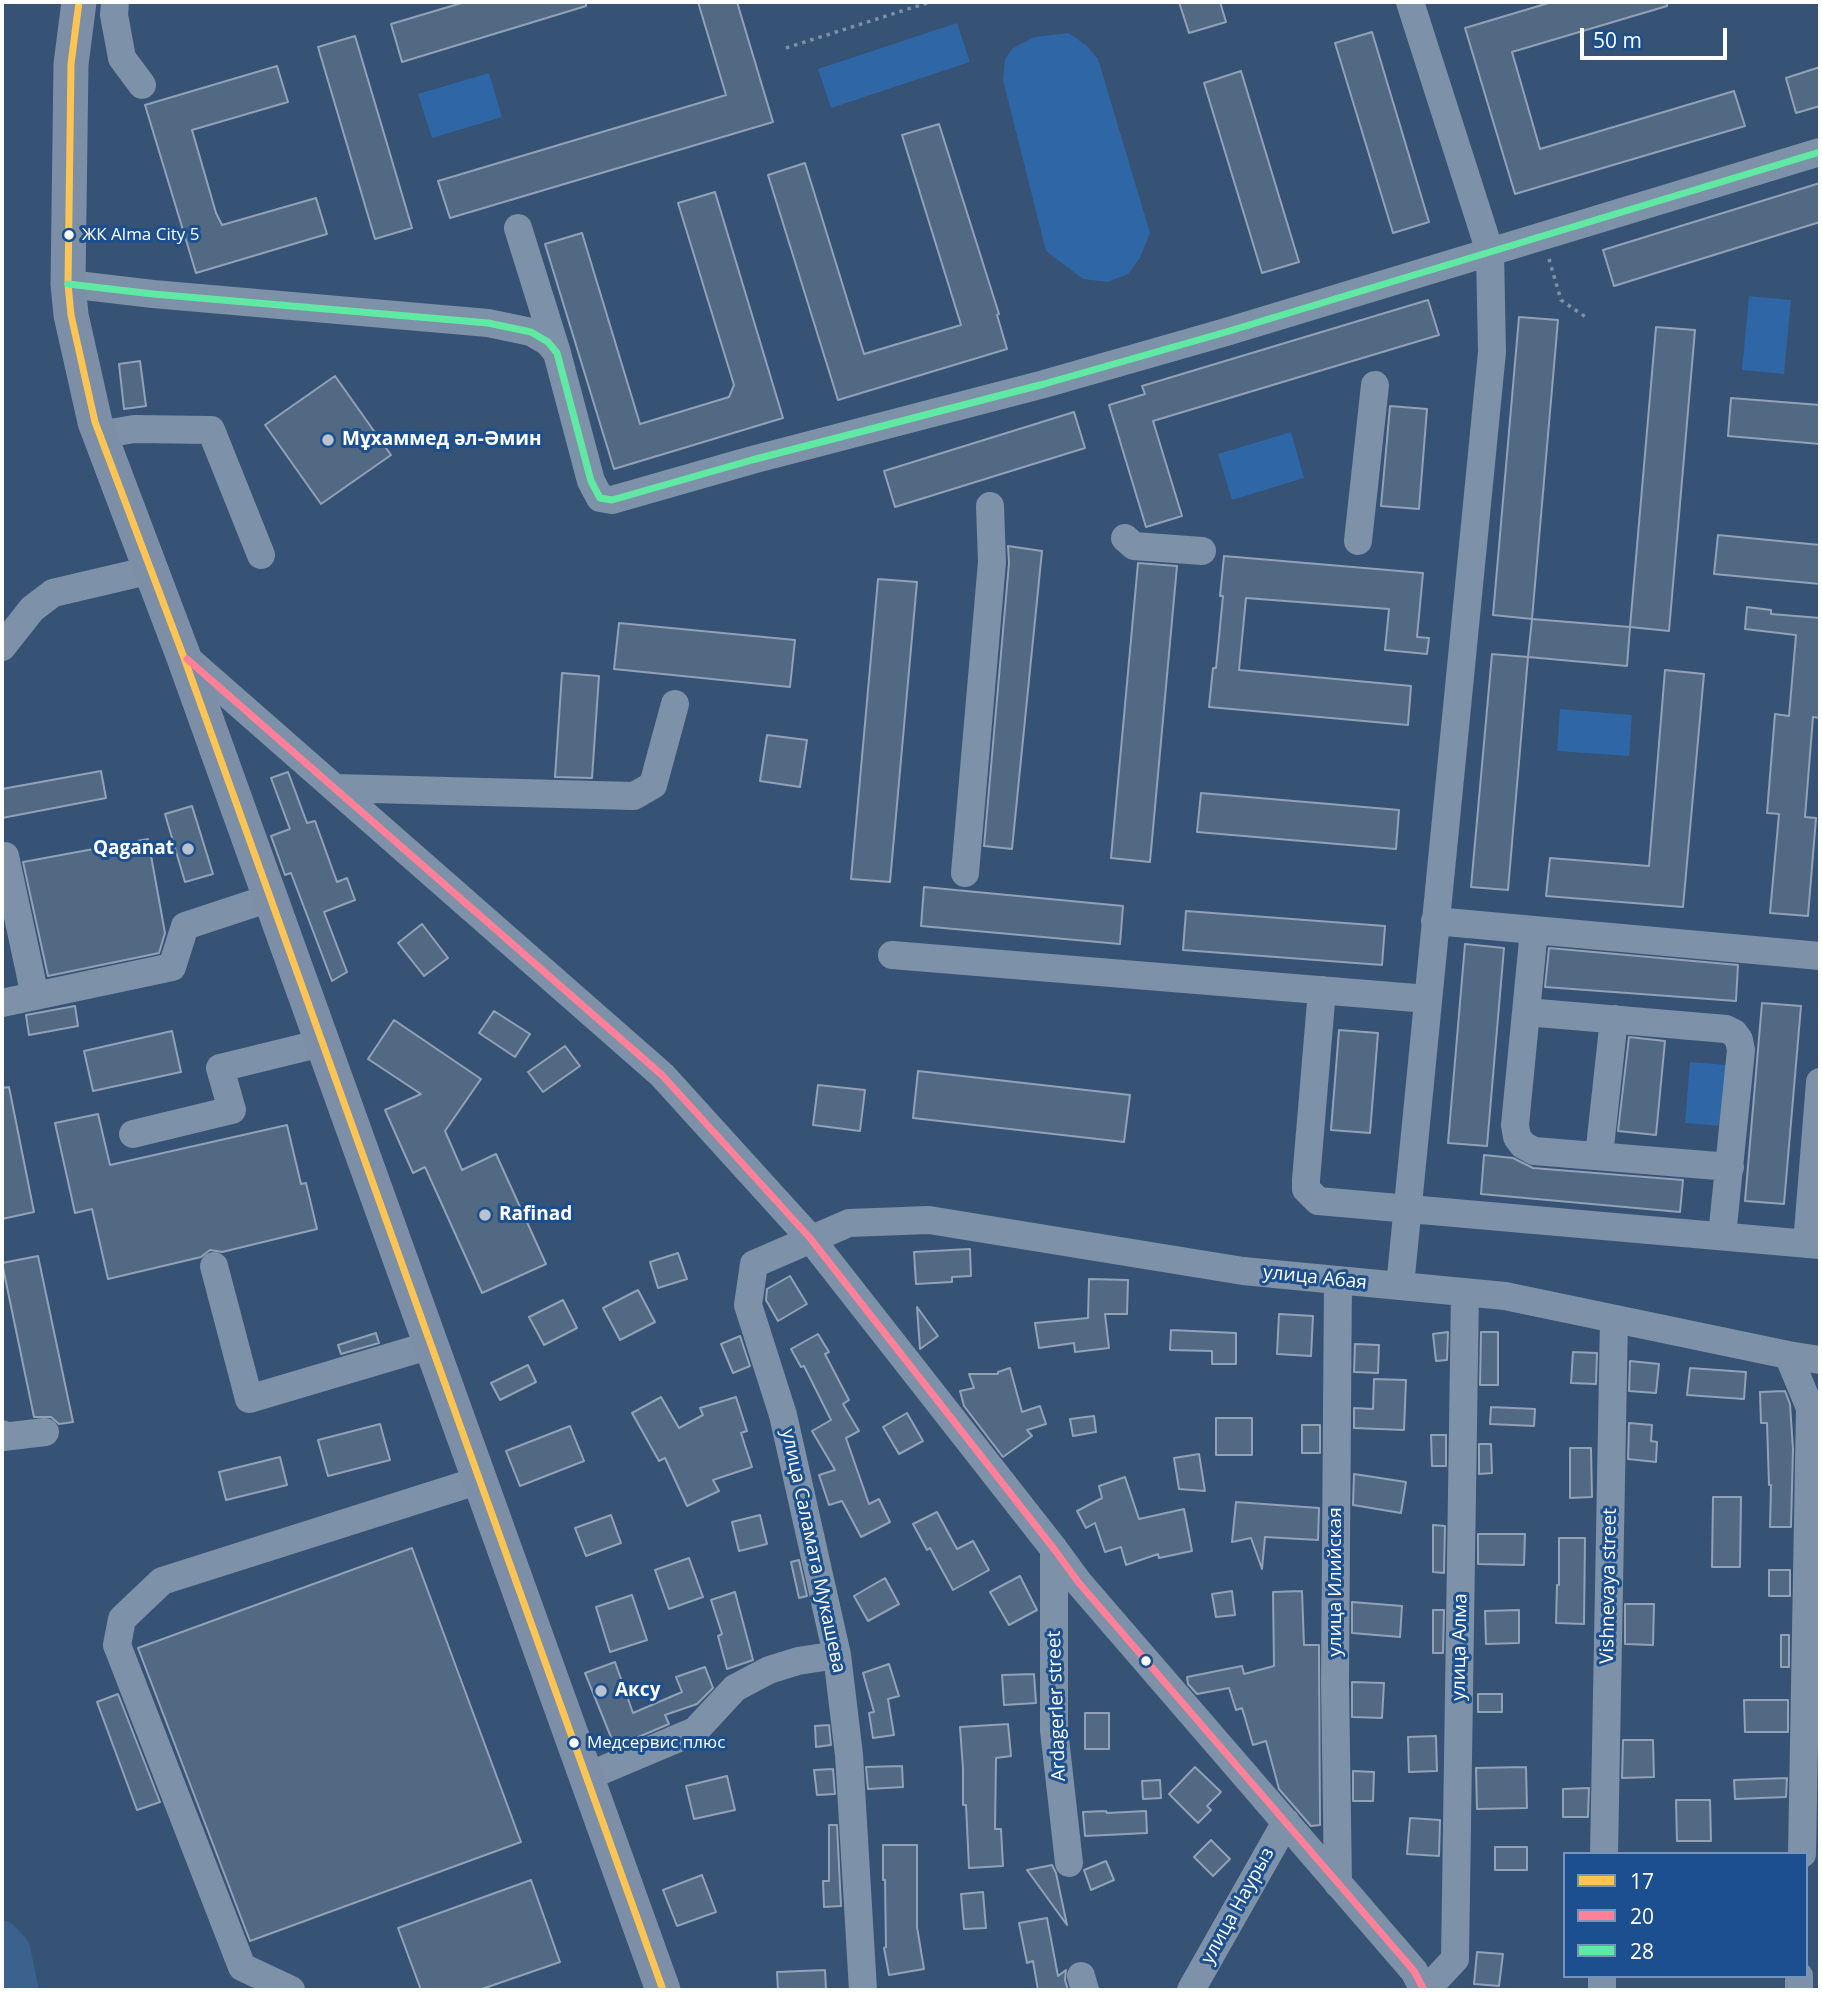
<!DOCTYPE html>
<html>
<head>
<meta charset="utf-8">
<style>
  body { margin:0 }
  #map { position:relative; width:1822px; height:1992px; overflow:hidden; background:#365274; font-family:"Open Sans",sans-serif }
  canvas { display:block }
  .frame { position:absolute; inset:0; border:4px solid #fff; pointer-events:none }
  .legend { position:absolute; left:1563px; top:1852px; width:245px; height:126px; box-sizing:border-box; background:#1b4f8f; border:2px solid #7695bc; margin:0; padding:9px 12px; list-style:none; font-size:21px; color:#fff }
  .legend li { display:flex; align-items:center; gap:14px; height:35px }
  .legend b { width:35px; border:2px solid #7695bc }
  .scale { position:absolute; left:1580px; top:28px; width:147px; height:32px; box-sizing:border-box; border:4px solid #fff; border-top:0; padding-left:9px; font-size:21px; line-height:24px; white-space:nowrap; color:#fff; -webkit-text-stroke:5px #1b4f8f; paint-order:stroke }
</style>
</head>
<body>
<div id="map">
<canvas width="1822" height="1992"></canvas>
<div class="frame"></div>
<ul class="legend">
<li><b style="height:9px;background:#fcc553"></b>17</li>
<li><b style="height:9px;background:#ff8098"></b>20</li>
<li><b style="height:9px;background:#60e9a3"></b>28</li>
</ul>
<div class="scale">50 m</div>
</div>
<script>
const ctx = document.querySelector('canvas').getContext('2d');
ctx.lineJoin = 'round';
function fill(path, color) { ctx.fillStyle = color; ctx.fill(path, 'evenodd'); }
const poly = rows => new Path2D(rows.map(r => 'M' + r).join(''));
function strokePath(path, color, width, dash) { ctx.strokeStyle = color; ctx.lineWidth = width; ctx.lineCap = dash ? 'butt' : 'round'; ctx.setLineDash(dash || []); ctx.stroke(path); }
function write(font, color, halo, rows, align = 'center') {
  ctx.font = font + ' "Open Sans",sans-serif'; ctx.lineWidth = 6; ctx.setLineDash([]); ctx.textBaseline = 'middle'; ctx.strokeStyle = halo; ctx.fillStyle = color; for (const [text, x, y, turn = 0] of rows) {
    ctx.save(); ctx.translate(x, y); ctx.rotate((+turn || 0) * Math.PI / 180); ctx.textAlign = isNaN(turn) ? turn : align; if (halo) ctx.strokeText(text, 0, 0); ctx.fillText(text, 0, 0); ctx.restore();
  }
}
const green = poly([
  [957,23,970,62,831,108,818,69],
  [1069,33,1087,46,1098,59,1150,233,1140,258,1128,274,1108,282,1083,279,1046,251,1003,80,1005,59,1013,48,1034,37],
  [489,73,502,117,432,138,418,94],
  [1749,296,1791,300,1784,374,1742,370],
  [1291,432,1304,478,1232,500,1218,454],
  [1560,709,1632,715,1629,756,1557,751],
  [1690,1062,1727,1065,1722,1126,1685,1123]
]);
const river = poly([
  [2,1938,13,1950,21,1990]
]);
const building = poly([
  [465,2,586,2,586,6,402,62,391,24,465,2],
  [698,2,737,2,773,122,450,218,438,181,726,95,698,2],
  [1179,2,1220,2,1226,22,1189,33,1179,2],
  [1552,2,1667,2,1667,6,1512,52,1540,149,1734,91,1745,126,1515,194,1465,28,1552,2],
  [1372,32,1429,222,1393,233,1335,43,1372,32],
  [355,36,412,228,375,239,318,47,355,36],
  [277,66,288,102,192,130,216,213,222,225,316,198,327,234,196,273,145,105,277,66],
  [1820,67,1820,106,1796,113,1786,78,1820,67],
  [1241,71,1299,262,1262,273,1204,83,1241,71],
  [939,124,999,314,997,315,1007,349,838,400,768,175,805,163,864,354,961,325,902,135,939,124],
  [1820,183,1820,222,1614,286,1603,250,1820,183],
  [715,192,783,418,614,469,545,244,582,233,640,424,729,397,734,385,678,203,715,192],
  [1428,300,1439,335,1153,421,1182,516,1146,527,1109,405,1145,394,1142,386,1428,300],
  [1519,317,1558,320,1532,619,1493,615,1519,317],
  [1656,327,1695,330,1669,631,1630,627,1656,327],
  [140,361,146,406,124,409,119,364,140,361],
  [335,376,391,455,321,504,265,425,335,376],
  [1731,398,1820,405,1820,444,1728,436,1731,398],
  [1390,406,1427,409,1419,509,1381,506,1390,406],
  [1074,412,1085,448,895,507,884,471,1074,412],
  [1718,535,1820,545,1820,584,1714,574,1718,535],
  [1008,546,1042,551,1012,849,984,846,1009,563,1008,546],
  [1224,556,1423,573,1417,637,1429,638,1427,654,1385,650,1389,609,1246,598,1239,670,1411,686,1408,725,1209,707,1213,668,1216,668,1223,596,1220,596,1224,556],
  [1138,563,1177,566,1150,862,1111,858,1138,563],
  [878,579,917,582,890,882,851,879,878,579],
  [1747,607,1771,610,1771,614,1820,618,1820,718,1813,717,1805,817,1816,818,1808,916,1770,913,1779,814,1767,813,1775,714,1789,716,1796,635,1745,629,1747,607],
  [1532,619,1630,627,1627,666,1528,657,1532,619],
  [619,623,795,640,790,687,614,669,619,623],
  [1492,654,1528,657,1508,890,1471,887,1492,654],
  [1665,670,1704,674,1683,907,1546,896,1550,858,1649,866,1665,670],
  [562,673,599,676,592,778,555,777,562,673],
  [767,735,807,740,800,787,760,781,767,735],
  [101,771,106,798,2,818,2,789,101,771],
  [288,772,307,823,315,821,337,882,347,878,355,900,324,912,347,972,332,981,291,873,285,875,271,836,290,829,271,778,288,772],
  [1201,793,1399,810,1396,849,1197,832,1201,793],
  [192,806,213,874,185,882,165,814,192,806],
  [148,839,165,933,159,953,48,976,23,862,148,839],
  [924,887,1123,906,1120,944,921,926,924,887],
  [1186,911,1385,926,1382,965,1183,950,1186,911],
  [422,924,448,958,424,976,398,943,422,924],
  [1465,944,1504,948,1487,1146,1448,1143,1465,944],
  [1549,948,1738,965,1736,1001,1545,987,1549,948],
  [1762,1003,1801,1006,1784,1204,1745,1201,1762,1003],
  [75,1006,78,1026,29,1035,26,1015,75,1006],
  [494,1011,530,1034,515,1057,479,1033,494,1011],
  [394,1020,481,1079,445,1131,462,1170,496,1154,546,1264,482,1293,425,1167,413,1173,385,1110,421,1094,368,1059,394,1020],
  [1339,1030,1378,1033,1370,1133,1331,1130,1339,1030],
  [172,1031,181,1072,93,1091,84,1051,172,1031],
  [1629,1037,1665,1041,1656,1135,1618,1131,1629,1037],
  [565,1046,580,1066,543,1092,528,1072,565,1046],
  [918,1071,1130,1095,1124,1142,913,1118,918,1071],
  [818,1085,865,1090,860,1131,813,1125,818,1085],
  [9,1087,34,1212,2,1219,2,1088,9,1087],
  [98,1114,110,1165,287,1125,301,1184,306,1183,317,1229,222,1252,210,1250,201,1257,108,1279,92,1209,75,1213,55,1123,98,1114],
  [1484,1155,1513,1158,1533,1168,1683,1180,1680,1212,1481,1194,1484,1155],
  [970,1249,971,1276,952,1277,952,1282,916,1284,914,1252,970,1249],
  [678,1253,687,1279,658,1288,650,1262,678,1253],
  [38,1256,73,1422,59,1424,51,1417,34,1417,2,1263,38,1256],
  [790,1276,807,1304,778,1321,766,1300,767,1289,790,1276],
  [1089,1279,1128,1280,1127,1314,1105,1314,1109,1348,1075,1352,1074,1343,1039,1348,1035,1323,1088,1318,1089,1279],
  [638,1290,655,1322,620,1340,603,1308,638,1290],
  [563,1300,577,1328,544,1345,529,1317,563,1300],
  [917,1307,938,1336,920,1349,917,1307],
  [1279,1314,1313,1316,1311,1356,1277,1354,1279,1314],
  [1171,1330,1236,1333,1236,1364,1212,1364,1212,1351,1170,1350,1171,1330],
  [1448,1332,1447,1360,1436,1361,1433,1334,1448,1332],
  [1481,1332,1498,1332,1498,1385,1480,1385,1481,1332],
  [376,1333,379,1343,341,1354,338,1345,376,1333],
  [818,1334,829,1352,825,1354,849,1400,843,1404,859,1431,846,1438,869,1504,879,1499,890,1522,861,1537,842,1501,829,1505,819,1475,835,1470,812,1431,831,1420,804,1366,801,1367,791,1349,818,1334],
  [740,1336,750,1366,733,1373,721,1344,740,1336],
  [1355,1344,1379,1345,1378,1373,1354,1372,1355,1344],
  [1573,1352,1597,1353,1596,1384,1571,1383,1573,1352],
  [1630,1361,1659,1364,1656,1393,1629,1391,1630,1361],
  [528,1365,536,1382,500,1400,491,1383,528,1365],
  [1010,1368,1022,1412,1040,1406,1046,1424,1027,1430,1032,1436,1003,1457,964,1406,960,1391,974,1388,969,1374,998,1374,998,1372,1010,1368],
  [1690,1368,1746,1372,1744,1399,1687,1395,1690,1368],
  [1374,1379,1406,1380,1404,1430,1354,1428,1354,1408,1373,1409,1374,1379],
  [1785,1391,1790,1404,1793,1449,1791,1527,1770,1527,1771,1485,1769,1485,1767,1423,1761,1423,1760,1392,1785,1391],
  [661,1397,679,1428,703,1415,700,1408,736,1397,747,1431,741,1433,752,1467,713,1480,719,1491,687,1506,665,1458,659,1461,632,1413,661,1397],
  [1491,1407,1535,1409,1534,1426,1490,1424,1491,1407],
  [907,1413,923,1441,899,1454,883,1427,907,1413],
  [1094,1416,1096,1432,1073,1436,1070,1419,1094,1416],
  [1216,1418,1252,1418,1252,1455,1216,1455,1216,1418],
  [1629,1423,1652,1425,1651,1441,1657,1442,1656,1462,1628,1459,1629,1423],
  [380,1424,390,1460,328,1476,318,1440,380,1424],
  [1302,1425,1320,1425,1320,1453,1302,1453,1302,1425],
  [570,1426,584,1461,520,1486,506,1451,570,1426],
  [1431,1435,1446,1435,1446,1466,1432,1466,1431,1435],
  [1479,1444,1491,1444,1492,1473,1479,1474,1479,1444],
  [1570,1448,1591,1448,1592,1497,1570,1498,1570,1448],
  [1199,1454,1205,1491,1179,1489,1174,1458,1199,1454],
  [280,1457,287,1485,226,1500,219,1472,280,1457],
  [1354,1474,1406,1482,1401,1513,1353,1505,1354,1474],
  [1125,1477,1139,1519,1184,1509,1192,1551,1159,1558,1158,1554,1126,1565,1121,1547,1105,1552,1095,1523,1086,1528,1077,1511,1102,1498,1099,1486,1125,1477],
  [1713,1497,1741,1497,1740,1567,1712,1567,1713,1497],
  [1236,1502,1319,1508,1318,1540,1265,1537,1262,1569,1251,1538,1232,1542,1236,1502],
  [937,1512,957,1549,973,1541,989,1570,953,1590,930,1548,927,1550,913,1524,937,1512],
  [611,1515,621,1543,586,1556,575,1528,611,1515],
  [760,1515,767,1544,739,1551,732,1522,760,1515],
  [1433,1525,1445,1526,1444,1573,1433,1572,1433,1525],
  [1478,1534,1525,1534,1524,1565,1478,1564,1478,1534],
  [1559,1538,1585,1538,1584,1624,1556,1623,1557,1585,1559,1585,1559,1538],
  [412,1548,521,1842,250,1941,138,1648,412,1548],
  [689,1558,703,1597,669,1609,655,1570,689,1558],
  [799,1560,807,1596,799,1598,791,1562,799,1560],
  [1769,1570,1790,1570,1790,1596,1769,1596,1769,1570],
  [1020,1576,1037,1610,1009,1625,990,1592,1020,1576],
  [885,1578,899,1604,868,1621,854,1596,885,1578],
  [1232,1591,1235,1615,1216,1617,1212,1594,1232,1591],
  [1302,1591,1304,1645,1319,1645,1320,1825,1311,1826,1279,1789,1266,1741,1253,1745,1242,1708,1236,1710,1229,1688,1197,1694,1188,1684,1187,1677,1242,1666,1244,1674,1274,1666,1273,1592,1302,1591],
  [735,1592,753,1660,727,1669,718,1636,722,1634,711,1600,735,1592],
  [632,1595,647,1640,610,1652,596,1607,632,1595],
  [1352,1602,1402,1606,1400,1637,1352,1633,1352,1602],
  [1625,1604,1654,1604,1653,1645,1625,1644,1625,1604],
  [1433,1610,1444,1610,1443,1653,1433,1653,1433,1610],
  [1519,1610,1519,1643,1486,1644,1485,1611,1519,1610],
  [1781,1635,1789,1635,1789,1667,1781,1667,1781,1635],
  [615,1662,633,1713,682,1692,676,1677,705,1667,713,1688,697,1704,665,1715,669,1724,615,1747,585,1673,615,1662],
  [889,1664,899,1696,888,1699,894,1735,873,1738,869,1713,874,1712,863,1673,889,1664],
  [1034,1674,1036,1703,1004,1705,1002,1675,1034,1674],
  [1352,1682,1384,1683,1382,1718,1352,1717,1352,1682],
  [118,1694,160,1802,137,1810,97,1702,118,1694],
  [1478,1694,1502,1694,1502,1712,1478,1712,1478,1694],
  [1744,1700,1788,1700,1788,1732,1745,1732,1744,1700],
  [1085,1713,1109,1713,1109,1749,1085,1749,1085,1713],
  [1008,1724,1011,1756,996,1758,995,1829,1001,1829,1003,1866,969,1868,966,1805,963,1805,963,1769,960,1727,1008,1724],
  [829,1725,831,1745,816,1747,815,1726,829,1725],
  [1436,1736,1437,1771,1409,1772,1408,1737,1436,1736],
  [1623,1740,1653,1740,1654,1777,1622,1778,1623,1740],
  [902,1766,903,1787,868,1789,866,1767,902,1766],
  [1195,1767,1221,1792,1207,1806,1211,1810,1198,1823,1169,1794,1195,1767],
  [1526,1767,1527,1808,1477,1809,1476,1768,1526,1767],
  [833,1769,835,1794,817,1795,814,1770,833,1769],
  [1353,1771,1374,1772,1373,1801,1353,1801,1353,1771],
  [727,1776,735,1810,694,1819,686,1786,727,1776],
  [1787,1778,1786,1797,1735,1799,1734,1780,1787,1778],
  [1160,1780,1161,1798,1143,1799,1142,1781,1160,1780],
  [1589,1788,1588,1817,1563,1817,1563,1789,1589,1788],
  [1676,1800,1710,1800,1711,1841,1677,1841,1676,1800],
  [1106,1811,1107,1813,1146,1811,1147,1833,1085,1836,1083,1812,1106,1811],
  [1410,1818,1440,1820,1439,1856,1407,1854,1410,1818],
  [829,1825,837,1825,841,1906,824,1907,823,1881,829,1881,829,1825],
  [1211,1840,1230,1859,1213,1876,1194,1857,1211,1840],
  [883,1845,917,1845,917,1927,924,1969,889,1975,884,1948,886,1947,885,1880,883,1880,883,1845],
  [1495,1847,1527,1847,1527,1870,1495,1870,1495,1847],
  [1106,1861,1114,1880,1091,1890,1084,1870,1106,1861],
  [1052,1865,1056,1873,1067,1925,1027,1870,1052,1865],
  [702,1875,716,1912,677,1926,663,1890,702,1875],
  [531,1880,560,1962,479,1990,421,1990,398,1928,531,1880],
  [983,1892,986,1928,964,1929,961,1894,983,1892],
  [1047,1918,1058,1976,1066,1970,1065,1980,1068,1990,1038,1990,1033,1961,1027,1963,1019,1923,1047,1918],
  [1477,1952,1503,1954,1499,1986,1474,1984,1477,1952],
  [825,1970,826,1990,778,1990,777,1972,825,1970]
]);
const path = poly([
  [786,48,930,2],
  [1549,259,1561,300,1587,318]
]);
const minor = poly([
  [115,2,114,15,122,58,142,85],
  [518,228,557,353],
  [68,284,153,294,488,323,531,332,548,342,557,353,591,481,600,498,612,500,752,460,1044,384,1226,332,1820,152],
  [99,435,134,429,211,430,261,555],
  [1125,538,1134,546,1202,551],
  [1358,541,1375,385],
  [2,647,32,609,53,593,151,570],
  [183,655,662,1075,810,1238,1054,1549,1079,1583,1414,1971,1424,1990],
  [335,788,634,796,653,785,675,704],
  [5,856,35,996],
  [965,873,992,562,990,506],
  [1435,921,1820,956],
  [1534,930,1515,1125,1517,1137,1523,1145,1534,1151,1730,1167],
  [892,955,1428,999],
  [1322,990,1306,1180,1306,1189,1318,1201,1820,1245],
  [2,1003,172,967,185,926,270,898],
  [1526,1012,1726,1029,1734,1033,1739,1040,1741,1050,1722,1236],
  [133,1134,232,1110,220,1068,322,1043],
  [1599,1156,1614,1019],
  [1807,1244,1820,1082],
  [214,1266,249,1399,431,1345],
  [1338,1280,1335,1682,1338,1884],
  [1400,1286,1492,352,1490,252,1410,2],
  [1788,1355,1810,1408,1802,1854],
  [2,1434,3,1437,45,1432],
  [1054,1549,1054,1730,1069,1863],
  [586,1777,695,1731,735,1688,769,1670,798,1661,837,1655],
  [1604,1854,1614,1319],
  [1081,1976,1085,1990],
  [291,1990,242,1967,117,1645,122,1619,162,1581,480,1480],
  [863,1990,849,1755,837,1655,783,1415,748,1305,754,1264,849,1223,929,1220,1243,1271,1505,1296,1788,1355,1820,1360],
  [1191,1990,1286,1822],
  [1426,1990,1455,1959,1465,1292],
  [1602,1990,1602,1976],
  [1799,1990,1799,1976]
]);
const major = poly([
  [79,2,71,64,68,284,71,315,95,422,183,655,663,1990]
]);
const bus1 = poly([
  [79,2,71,64,68,284,71,315,95,422,183,655,663,1990]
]);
const bus2 = poly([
  [187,659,662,1075,810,1238,1054,1549,1079,1583,1414,1971,1424,1990]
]);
const bus3 = poly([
  [68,284,153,294,488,323,531,332,548,342,557,353,591,481,600,498,612,500,752,460,1044,384,1226,332,1820,152]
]);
const markers = [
  [69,235,6,"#fff"],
  [328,440,7,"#b9c2ce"],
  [188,849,7,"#b9c2ce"],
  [485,1215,7,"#b9c2ce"],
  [1146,1661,6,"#fff"],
  [601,1691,7,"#b9c2ce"],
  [574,1743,6,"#fff"]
];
const busNames = [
  ["ЖК Alma City 5",82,235],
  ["Медсервис плюс",587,1743]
];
const poiNames = [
  ["Мұхаммед әл-Әмин",342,440],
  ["Qaganat",174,849,"right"],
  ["Rafinad",499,1215],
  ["Аксу",615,1691]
];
const streetNames = [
  ["улица Абая",1315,1278,6],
  ["улица Саламата Мукашева",813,1551,78],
  ["улица Илийская",1336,1582,-90],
  ["Vishnevaya street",1609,1586,-89],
  ["улица Алма",1460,1647,-89],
  ["Ardagerler street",1057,1706,-92],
  ["улица Наурыз",1238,1906,-61]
];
fill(green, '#2f66a5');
strokePath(river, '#3b618d', 35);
fill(building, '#526984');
strokePath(building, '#92a2b6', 2);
strokePath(path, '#7d92a8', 3.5, [3.5, 5]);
strokePath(minor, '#7d92a8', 28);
strokePath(major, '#7d8ea7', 35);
strokePath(bus1, '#fcc553', 7);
strokePath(bus2, '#ff8098', 7);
strokePath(bus3, '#60e9a3', 7);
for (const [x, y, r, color] of markers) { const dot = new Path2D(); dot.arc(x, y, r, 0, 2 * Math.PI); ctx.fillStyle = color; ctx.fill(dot); strokePath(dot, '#1b4f8f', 2.5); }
write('17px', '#fff', '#1b4f8f', busNames, 'left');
write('bold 19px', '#fff', '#1b4f8f', poiNames, 'left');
write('19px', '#fff', '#1b4f8f', streetNames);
</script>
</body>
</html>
